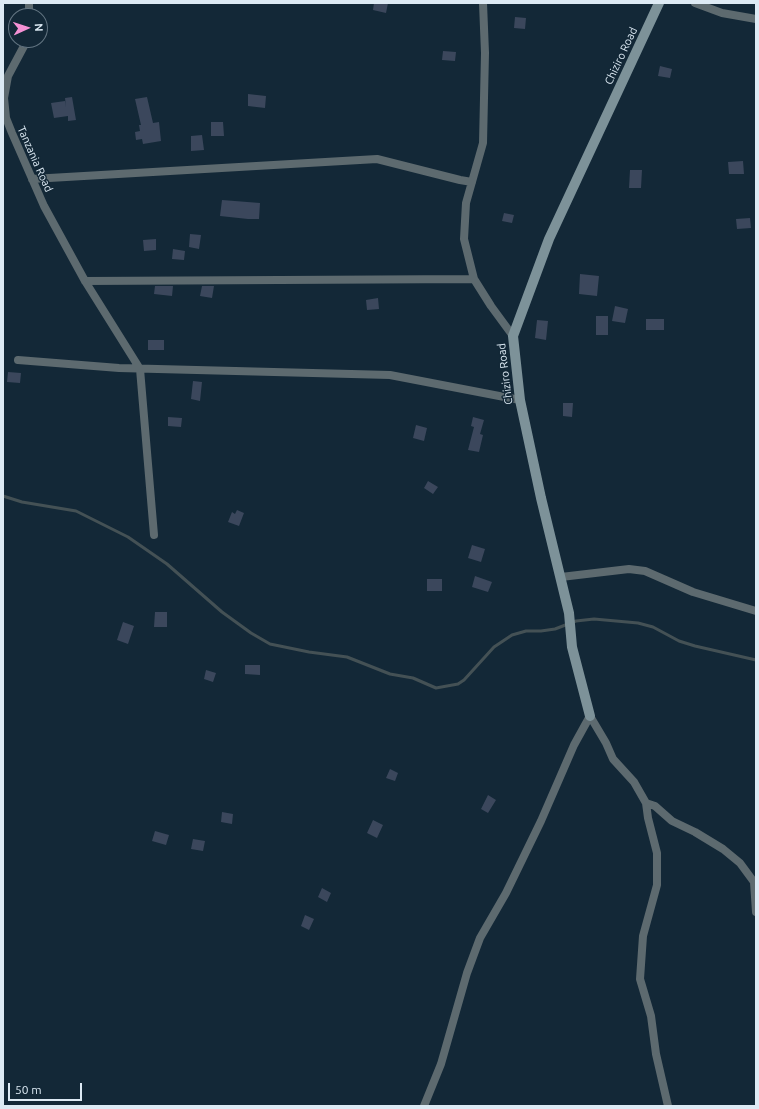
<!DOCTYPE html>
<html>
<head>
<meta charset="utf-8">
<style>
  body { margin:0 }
  #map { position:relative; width:759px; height:1109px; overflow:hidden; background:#132837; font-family:Ubuntu,sans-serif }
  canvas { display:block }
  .frame { position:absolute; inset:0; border:4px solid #ddeaf4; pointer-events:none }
  .north { position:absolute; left:8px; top:8px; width:40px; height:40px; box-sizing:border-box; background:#132837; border:1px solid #647683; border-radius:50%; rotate:87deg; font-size:11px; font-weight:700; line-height:16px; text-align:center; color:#ddeaf4 }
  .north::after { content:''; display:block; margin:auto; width:14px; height:18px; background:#f491d4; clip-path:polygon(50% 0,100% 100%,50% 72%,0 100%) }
  .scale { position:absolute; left:8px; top:1083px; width:74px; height:18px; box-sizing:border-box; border:2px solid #ddeaf4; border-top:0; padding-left:5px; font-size:12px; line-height:14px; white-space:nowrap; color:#ddeaf4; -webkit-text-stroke:3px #132837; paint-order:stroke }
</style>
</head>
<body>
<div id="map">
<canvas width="759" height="1109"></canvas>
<div class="frame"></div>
<div class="north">N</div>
<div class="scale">50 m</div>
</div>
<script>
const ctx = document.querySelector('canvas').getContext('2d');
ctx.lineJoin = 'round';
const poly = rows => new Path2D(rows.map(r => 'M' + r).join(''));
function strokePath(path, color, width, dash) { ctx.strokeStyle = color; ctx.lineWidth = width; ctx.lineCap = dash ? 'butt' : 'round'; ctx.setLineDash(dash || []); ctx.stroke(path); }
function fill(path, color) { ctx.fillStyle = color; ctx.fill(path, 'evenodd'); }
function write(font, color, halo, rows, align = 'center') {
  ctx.font = font + ' Ubuntu,sans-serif'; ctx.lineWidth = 3; ctx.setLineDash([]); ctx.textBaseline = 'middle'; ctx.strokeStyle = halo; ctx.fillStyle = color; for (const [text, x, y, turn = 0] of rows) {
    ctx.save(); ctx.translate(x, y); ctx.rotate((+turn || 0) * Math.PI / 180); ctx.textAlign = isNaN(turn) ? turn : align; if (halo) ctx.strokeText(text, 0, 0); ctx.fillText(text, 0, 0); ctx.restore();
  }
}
const stream = poly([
  [3,496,22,502,76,511,128,537,167,564,222,612,251,633,270,644,309,652,347,657,390,674,413,678,436,688,458,684,464,680,494,647,512,635,526,631,541,631,555,629,576,621,594,619,638,623,653,627,679,641,695,646,756,660]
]);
const building = poly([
  [374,3,388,3,386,13,373,10],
  [515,17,526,18,525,29,514,28],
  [443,51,456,52,455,61,442,60],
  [660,66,672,69,670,78,658,76],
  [248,94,266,96,265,108,248,106],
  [72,97,76,120,68,121,68,116,54,118,51,103,65,101,66,107,65,98],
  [147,97,153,123,159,122,161,141,143,144,142,139,136,140,135,132,140,131,139,125,141,125,135,99],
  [211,122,223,122,224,136,211,136],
  [202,135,204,150,191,151,191,136],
  [743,161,744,174,729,174,728,162],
  [630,170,642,170,641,188,629,188],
  [222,200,260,203,259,219,248,219,220,216],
  [504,213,514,215,512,223,502,221],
  [750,218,751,228,737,229,736,219],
  [190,234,201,235,199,249,189,247],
  [156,239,156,250,144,251,143,240],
  [173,249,185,251,184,260,172,259],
  [580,274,599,276,597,296,579,294],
  [155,286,173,286,172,296,154,294],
  [202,286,214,286,212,298,200,296],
  [378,298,379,309,367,310,366,300],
  [615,306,628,309,625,323,612,321],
  [596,316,608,316,608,335,596,335],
  [646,319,664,319,664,330,646,330],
  [537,320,548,321,546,340,535,338],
  [148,340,164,340,164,350,148,350],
  [8,372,21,373,20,383,7,382],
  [193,381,202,382,200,401,191,399],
  [563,403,573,403,572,417,563,416],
  [168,417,182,418,181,427,168,426],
  [473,417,484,420,480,434,483,435,479,452,468,450,474,427,471,426],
  [416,425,427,428,424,441,413,438],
  [428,481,438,487,433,494,424,488],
  [237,510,244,513,239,526,228,522,232,512,235,514],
  [472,545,485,549,481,562,468,558],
  [475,576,492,582,488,592,472,587],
  [427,579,442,579,442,591,427,591],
  [155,612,167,612,167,627,154,627],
  [123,622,134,626,128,644,117,640],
  [245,665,260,665,260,675,245,674],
  [206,670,216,673,213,682,204,679],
  [390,769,398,773,395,781,386,778],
  [488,795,496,800,488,813,481,809],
  [222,812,233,814,232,824,221,822],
  [373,820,383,825,377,838,367,833],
  [155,831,169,835,166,845,152,841],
  [193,839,205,841,203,851,191,849],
  [322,888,331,893,327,902,318,897],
  [305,915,314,919,309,930,301,926]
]);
const street = poly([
  [29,3,29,16],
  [483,3,485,53,483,143,466,203,464,239,474,279,491,306,513,336],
  [695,3,722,13,756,19],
  [25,40,24,46,8,76,4,98,6,118,12,133,44,206,85,281,140,369,154,535],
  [32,179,377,159,460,180,472,182],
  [85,281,474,279],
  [18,360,119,368,390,375,520,400],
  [561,577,629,569,645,571,693,592,756,611],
  [646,803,655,806,672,821,695,832,723,849,740,863,754,882,756,912],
  [424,1106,441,1064,467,973,480,938,506,893,541,821,574,745,590,716,606,743,613,759,634,782,646,803,648,818,657,853,657,885,643,936,640,979,651,1016,656,1054,668,1106]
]);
const secondary = poly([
  [590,716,572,647,569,613,541,498,520,400,513,336,549,239,659,3]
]);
const streetNames = [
  ["Chiziro Road",621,56,-65],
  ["Tanzania Road",35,159,66],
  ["Chiziro Road",505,374,-97]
];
strokePath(stream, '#445155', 3);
fill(building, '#3b475c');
strokePath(street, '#5d6a6f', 8);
strokePath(secondary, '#7d9299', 10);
write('11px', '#ddeaf4', '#132837', streetNames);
</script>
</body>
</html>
